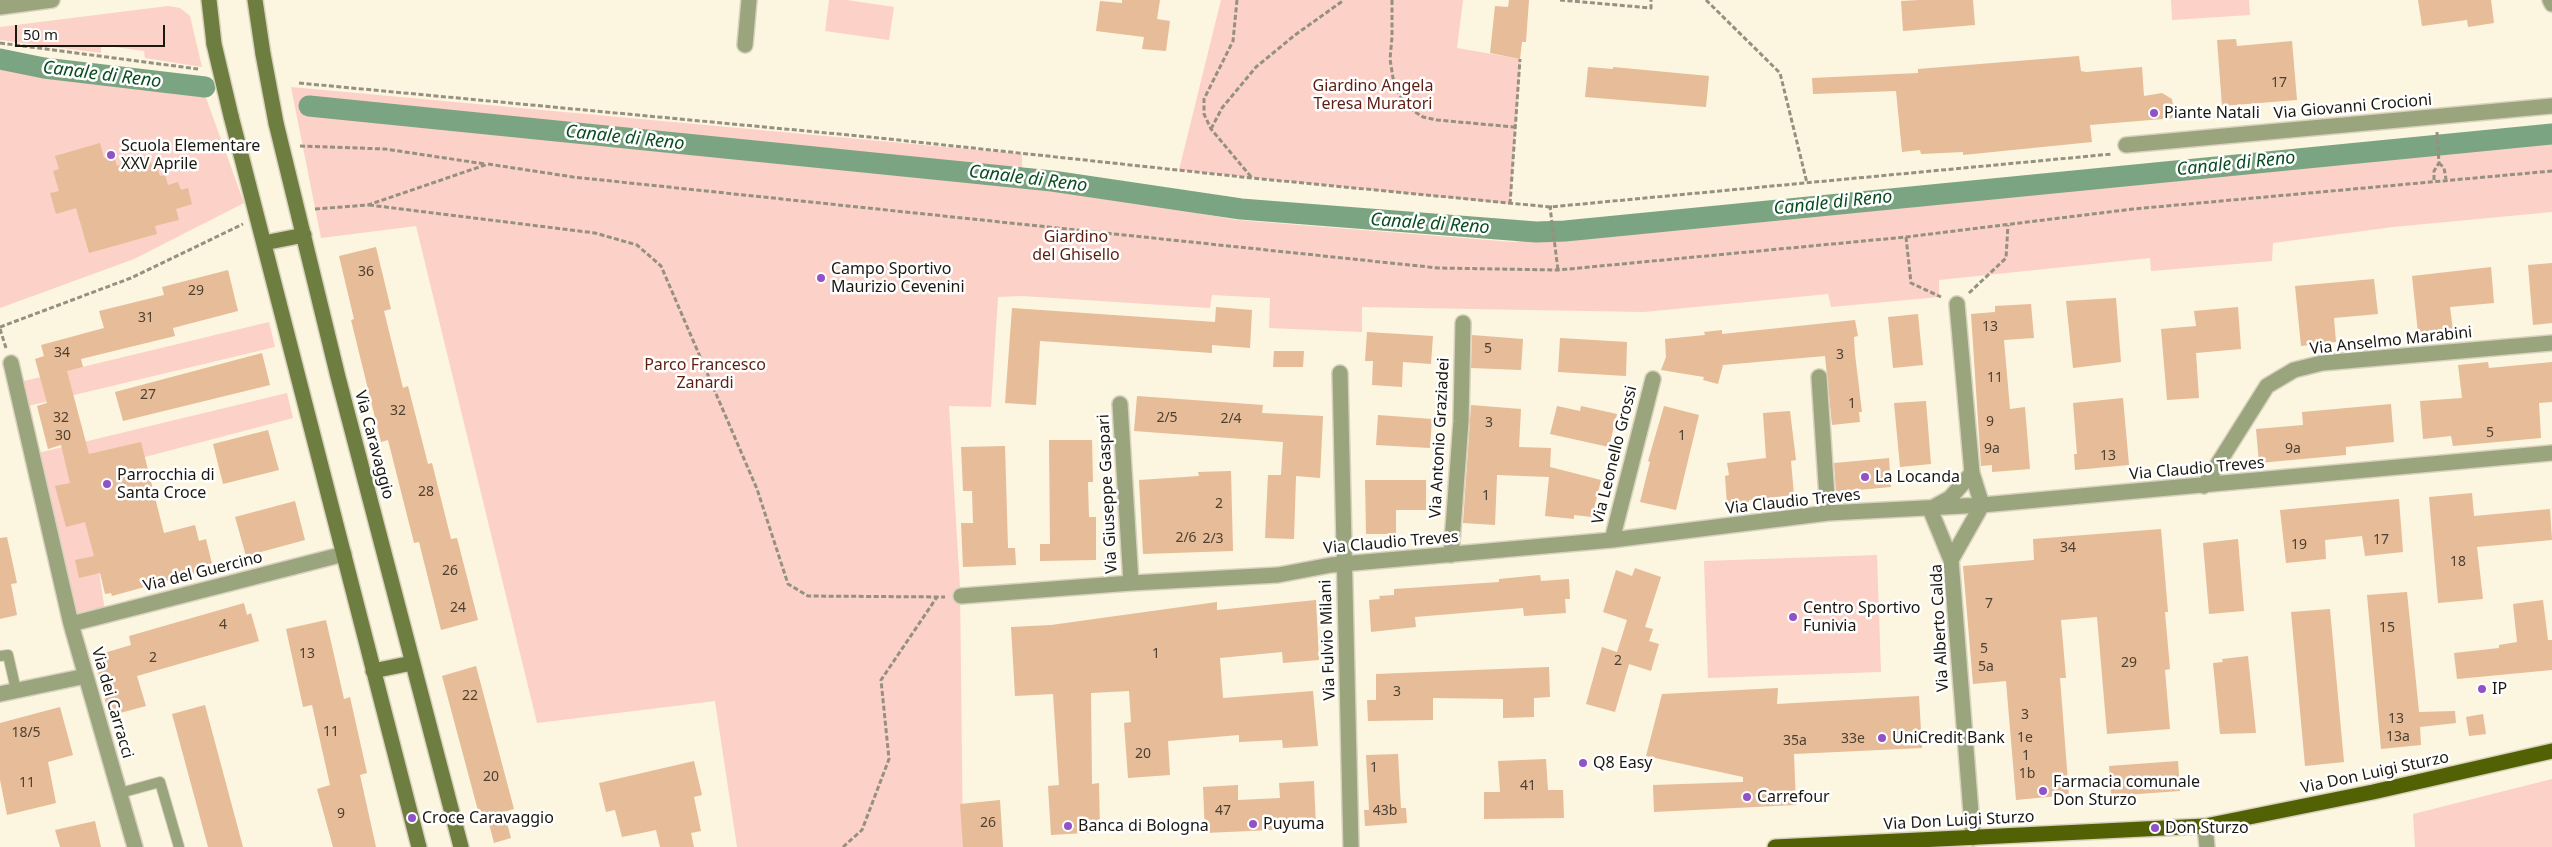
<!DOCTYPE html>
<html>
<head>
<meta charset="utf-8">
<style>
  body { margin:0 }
  #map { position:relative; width:2552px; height:847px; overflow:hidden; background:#fcf5df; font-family:"Noto Sans",sans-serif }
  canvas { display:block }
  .scale { position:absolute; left:15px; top:25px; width:150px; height:22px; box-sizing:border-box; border:2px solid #1b1810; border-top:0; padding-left:6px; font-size:15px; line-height:18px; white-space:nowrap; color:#1b1810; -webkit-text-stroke:4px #fff; paint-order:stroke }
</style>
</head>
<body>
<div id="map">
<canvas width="2552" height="847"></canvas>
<div class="scale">50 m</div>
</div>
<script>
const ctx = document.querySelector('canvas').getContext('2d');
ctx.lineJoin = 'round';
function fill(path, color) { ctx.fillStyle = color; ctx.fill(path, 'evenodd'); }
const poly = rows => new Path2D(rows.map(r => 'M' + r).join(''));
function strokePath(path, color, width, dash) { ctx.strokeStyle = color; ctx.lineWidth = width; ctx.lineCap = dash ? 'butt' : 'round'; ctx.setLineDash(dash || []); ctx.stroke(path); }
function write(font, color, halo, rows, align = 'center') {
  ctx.font = font + ' "Noto Sans",sans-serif'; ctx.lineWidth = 5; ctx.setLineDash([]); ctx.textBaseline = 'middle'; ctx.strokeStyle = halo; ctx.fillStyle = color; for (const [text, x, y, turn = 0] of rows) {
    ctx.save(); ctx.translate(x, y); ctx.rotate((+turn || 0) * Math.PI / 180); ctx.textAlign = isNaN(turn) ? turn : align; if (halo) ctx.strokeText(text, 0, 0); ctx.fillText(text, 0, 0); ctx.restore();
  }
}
const green = poly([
  [829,0,847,0,894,7,889,40,825,31],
  [1221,0,1463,0,1457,48,1521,59,1510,204,1179,170],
  [2171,0,2249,0,2250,15,2172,20],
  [168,6,180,8,190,16,202,67,145,58,144,51,101,45,101,53,0,40,0,27],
  [0,65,205,95,244,203,134,259,0,308],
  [291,87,1022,154,1022,182,1237,220,1513,242,2552,140,2552,212,2393,227,2273,243,2272,261,2151,271,2150,258,1939,280,1939,297,1831,307,1828,294,1644,312,1362,307,1362,332,1269,328,1270,298,1212,295,1210,308,1022,296,998,297,991,407,949,406,960,587,963,847,737,847,715,701,537,723,416,226,321,238],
  [269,322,275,347,28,406,20,382],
  [287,393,293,418,84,473,105,611,69,617,38,453],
  [1877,555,1881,672,1708,678,1704,561],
  [2552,779,2552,847,2415,847,2413,814]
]);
const canal = poly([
  [0,59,44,68,205,87],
  [309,106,1052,181,1241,209,1536,232,1565,231,2552,134]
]);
const building = poly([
  [1122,0,1160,0,1157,19,1170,21,1166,51,1142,49,1144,37,1096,31,1100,1,1122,3],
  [1509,0,1529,0,1526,42,1522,42,1520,59,1490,53,1495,6,1508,7],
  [1919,0,1973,0,1975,25,1903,31,1901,1],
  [2418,0,2491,0,2494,23,2468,27,2467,20,2422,26],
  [2236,39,2237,46,2292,41,2297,100,2222,106,2217,40],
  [2079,56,2081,71,2086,72,2142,67,2144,96,2162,93,2172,99,2175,118,2090,125,2092,142,1963,155,1963,152,1921,154,1920,150,1902,152,1896,91,1813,94,1812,78,1918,73,1918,69],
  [1588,67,1613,69,1613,67,1709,76,1706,107,1585,97],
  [100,143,104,158,114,156,117,166,149,157,152,166,156,165,160,176,165,175,168,185,178,182,181,190,188,188,192,204,176,209,179,220,155,226,157,234,89,253,76,208,56,214,50,193,59,191,53,171,59,169,55,156],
  [376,247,391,309,384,311,403,388,408,386,428,464,432,463,451,539,457,538,478,620,441,630,419,542,414,543,388,440,381,442,351,320,354,319,339,256],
  [2552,263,2552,323,2533,325,2528,265],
  [2491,267,2494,303,2450,307,2453,330,2418,333,2412,276],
  [228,270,238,311,173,328,175,336,81,359,83,367,67,371,89,454,141,442,164,533,195,525,199,541,206,539,213,568,112,596,111,593,105,594,100,573,79,578,75,560,94,556,85,522,66,527,55,486,70,483,61,445,48,449,37,406,47,403,35,359,44,356,41,345,104,328,99,311,164,295,162,287],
  [2374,279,2378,314,2334,318,2336,342,2301,346,2295,286],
  [2116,298,2121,362,2073,368,2066,301],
  [2031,304,2034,338,2004,340,2010,409,2025,407,2030,469,1992,472,1992,465,1981,466,1971,314,1995,312,1995,306],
  [1216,307,1252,310,1250,348,1212,345,1212,353,1040,341,1036,405,1005,403,1012,308,1215,322],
  [2238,307,2241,349,2196,353,2199,398,2167,400,2161,329,2196,326,2194,311],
  [1918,314,1923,365,1893,368,1888,317],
  [1855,320,1858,336,1854,337,1855,354,1862,412,1859,412,1860,422,1832,425,1825,356,1723,365,1718,384,1703,380,1704,377,1661,370,1666,357,1665,339,1705,335,1704,332,1722,330,1722,334],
  [1367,332,1433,336,1431,364,1403,362,1402,387,1372,385,1373,361,1365,361],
  [1472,335,1523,339,1521,370,1471,368],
  [1560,338,1627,342,1626,376,1558,372],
  [1274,351,1304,351,1303,367,1273,367],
  [262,353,270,385,123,421,115,392],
  [2488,362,2489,368,2552,362,2552,402,2539,403,2541,438,2453,446,2451,436,2423,439,2420,401,2462,398,2458,365],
  [1137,396,1263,405,1262,413,1323,416,1320,478,1296,476,1294,539,1265,538,1268,475,1281,475,1283,442,1134,431],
  [2123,398,2129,465,2075,470,2074,454,2077,454,2073,403],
  [1926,401,1931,464,1900,467,1894,403],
  [2391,404,2394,442,2346,447,2346,455,2259,463,2256,429,2303,425,2302,412],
  [1471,405,1521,409,1519,447,1551,448,1550,467,1601,480,1592,517,1574,515,1574,519,1545,516,1549,477,1497,475,1495,525,1463,523],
  [1557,406,1580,411,1581,406,1617,414,1609,447,1550,434],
  [1664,406,1699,415,1676,510,1640,502,1650,462,1648,461],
  [1790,411,1796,460,1791,461,1794,495,1749,500,1749,502,1727,505,1725,476,1729,475,1727,463,1766,458,1763,413],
  [1378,415,1432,419,1430,448,1376,445],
  [268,430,279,470,223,484,213,444],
  [1049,440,1092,440,1093,482,1088,482,1089,517,1096,517,1096,560,1040,561,1040,544,1050,544],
  [1005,446,1008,548,1015,548,1016,565,963,567,961,523,973,523,972,491,963,491,961,447],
  [1889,458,1891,487,1836,492,1834,463],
  [1231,471,1233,551,1143,554,1139,480,1199,476,1198,472],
  [1365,480,1426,480,1426,510,1396,510,1396,534,1366,534],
  [2472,493,2474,516,2550,509,2552,540,2477,547,2483,599,2438,603,2429,497],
  [2399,499,2403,552,2365,556,2362,536,2325,540,2326,559,2286,563,2280,510],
  [295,501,305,540,246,556,235,517],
  [2161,529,2168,612,2165,612,2170,669,2165,670,2170,729,2107,734,2097,617,2061,620,2066,678,2060,678,2069,795,2016,800,2006,681,1973,684,1963,566,2034,560,2033,539],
  [7,537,17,583,11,584,17,615,0,619,0,538],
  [2238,539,2244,611,2209,614,2203,543],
  [1635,568,1661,577,1645,627,1653,629,1649,641,1659,644,1651,671,1629,664,1615,712,1586,704,1602,647,1617,652,1627,620,1603,612,1616,570,1632,576],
  [1540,575,1541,581,1569,579,1570,599,1565,599,1566,613,1524,616,1523,608,1415,617,1416,627,1371,632,1369,600,1380,599,1379,596,1394,595,1394,589,1499,582,1499,579],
  [2407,592,2419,712,2455,711,2456,723,2420,727,2421,745,2381,749,2367,595],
  [1316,600,1319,660,1283,663,1282,652,1220,658,1223,698,1313,691,1318,746,1283,748,1282,740,1239,742,1239,735,1168,741,1170,775,1128,778,1124,723,1131,722,1129,691,1091,693,1092,784,1099,783,1100,832,1051,835,1048,786,1059,785,1053,694,1015,696,1011,627,1051,625,1217,602,1217,610],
  [2543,600,2548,640,2552,640,2552,670,2457,679,2454,653,2499,648,2499,645,2517,642,2513,604],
  [244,603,247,615,251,613,259,641,137,676,146,706,109,716,94,656,131,645,129,636],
  [2330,609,2344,762,2305,766,2291,612],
  [326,620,344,699,350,697,367,773,360,775,376,847,333,847,317,789,330,785,312,705,303,707,286,629],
  [2248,656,2256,733,2220,734,2213,663,2223,662,2222,659],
  [476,666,514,809,504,812,511,838,494,843,487,816,480,818,442,676],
  [1549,667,1550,697,1534,698,1534,717,1503,718,1503,699,1433,698,1433,720,1368,721,1367,700,1376,700,1376,674],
  [1778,688,1777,704,1919,696,1922,748,1794,754,1796,805,1654,812,1653,785,1743,782,1743,777,1646,756,1662,694],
  [205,705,243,847,208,847,172,714],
  [60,707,73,755,48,762,56,803,7,815,0,780,0,723],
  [2483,714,2486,734,2469,736,2466,717],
  [1398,754,1401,808,1406,808,1407,823,1365,826,1364,810,1369,810,1366,755],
  [1546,759,1548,790,1563,790,1564,818,1484,819,1484,792,1500,792,1498,761],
  [694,761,702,795,694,797,701,831,691,833,694,847,660,847,656,830,622,837,615,810,606,812,599,783],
  [2178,761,2180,791,2111,796,2109,766],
  [1314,781,1316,828,1205,833,1203,787,1238,785,1238,800,1280,798,1279,783],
  [1000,800,1003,847,963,847,960,804],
  [95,821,101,847,60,847,55,830]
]);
const path = poly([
  [1237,0,1233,41,1204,99,1204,114,1211,129,1252,178],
  [1392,0,1392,37,1390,59,1393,78,1399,94,1409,108,1423,117,1437,120,1514,127],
  [1560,0,1651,8,1651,0],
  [1706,0,1780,73,1807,183],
  [0,43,198,69],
  [299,83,870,137,1252,178,1550,207,2112,154],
  [1211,129,1222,108,1256,67,1295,35,1344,0],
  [300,146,385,149,485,164],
  [2439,163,2444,168,2446,179],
  [2434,180,2434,171,2439,163,2437,132],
  [1510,204,1520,59],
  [369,205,595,233,637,245,661,266,757,489,788,584,808,596,945,597],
  [1552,207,1550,207,1558,270],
  [315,209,368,205,488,164,573,177,1438,268,1558,270,1906,237,2133,209,2552,171],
  [1906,237,1911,283,1941,297],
  [1969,293,2006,258,2008,225],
  [0,327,131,278,243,224],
  [0,329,6,348],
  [843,847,862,830,889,759,881,680,937,597]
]);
const lane = poly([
  [0,656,8,655,16,690],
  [120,793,160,782,179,847]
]);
const street = poly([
  [2550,0,2552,4],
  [0,7,52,0],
  [745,45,749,0],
  [2126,145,2552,106],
  [1957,304,1972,473,1982,505,1951,560,1973,838],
  [11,363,71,624,135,847],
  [1340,373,1351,847],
  [1819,377,1828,513],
  [1120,404,1131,583],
  [2204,486,2267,386,2294,370,2322,363,2552,343],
  [1612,540,1653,379],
  [1451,555,1461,421,1463,323],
  [1951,560,1930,509,1950,498,1972,473],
  [961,596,1131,583,1278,575,1331,565,1612,540,1828,513,1982,505,2552,453],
  [71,624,344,554],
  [0,694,86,676],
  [2205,826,2207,847]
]);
const secondary = poly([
  [209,0,214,44],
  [255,0,263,54],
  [231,116,419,847],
  [276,123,338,377,461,847],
  [264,243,304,235],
  [373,671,412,663]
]);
const primary = poly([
  [1775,847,2205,826,2373,792,2552,751]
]);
const secondaryBridge = poly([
  [214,44,231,116],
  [263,54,276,123]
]);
const markers = [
  [2154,113,5,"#9151c7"],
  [111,155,5,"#9151c7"],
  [821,278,5,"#9151c7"],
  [1865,477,5,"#9151c7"],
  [107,484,5,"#9151c7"],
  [1793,617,5,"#9151c7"],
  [2482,689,5,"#9151c7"],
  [1882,738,5,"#9151c7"],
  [1583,763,5,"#9151c7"],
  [2043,791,5,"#9151c7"],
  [1747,797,5,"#9151c7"],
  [412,818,5,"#9151c7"],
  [1253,824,5,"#9151c7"],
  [1068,826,5,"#9151c7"],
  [2155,828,5,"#9151c7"]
];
const numberNames = [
  ["17",2279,83],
  ["36",366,272],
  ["29",196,291],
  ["31",146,318],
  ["13",1990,327],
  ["5",1488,349],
  ["34",62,353],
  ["3",1840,355],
  ["11",1995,378],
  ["27",148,395],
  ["1",1852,404],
  ["32",398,411],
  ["32",61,418],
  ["2/5",1167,418],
  ["2/4",1231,419],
  ["9",1990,422],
  ["3",1489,423],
  ["5",2490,433],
  ["30",63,436],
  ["1",1682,436],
  ["9a",1992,449],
  ["9a",2293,449],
  ["13",2108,456],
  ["28",426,492],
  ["1",1486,496],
  ["2",1219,504],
  ["2/6",1186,538],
  ["2/3",1213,539],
  ["17",2381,540],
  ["19",2299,545],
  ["34",2068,548],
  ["18",2458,562],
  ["26",450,571],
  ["7",1989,604],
  ["24",458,608],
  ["4",223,625],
  ["15",2387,628],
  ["5",1984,649],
  ["13",307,654],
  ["1",1156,654],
  ["2",153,658],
  ["2",1618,661],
  ["29",2129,663],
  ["5a",1986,667],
  ["3",1397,692],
  ["22",470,696],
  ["3",2025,715],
  ["13",2396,719],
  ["11",331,732],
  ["18/5",26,733],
  ["13a",2398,737],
  ["1e",2025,738],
  ["33e",1853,739],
  ["35a",1795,741],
  ["20",1143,754],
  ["1",2026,756],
  ["1",1374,768],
  ["1b",2027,774],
  ["20",491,777],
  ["11",27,783],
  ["41",1528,786],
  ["47",1223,811],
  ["43b",1385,811],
  ["9",341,814],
  ["26",988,823]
];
const parkNames = [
  ["Giardino Angela",1373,86],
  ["Teresa Muratori",1373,104],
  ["Giardino",1076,237],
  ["del Ghisello",1076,255],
  ["Parco Francesco",705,365],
  ["Zanardi",705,383]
];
const streetNames = [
  ["Via Giovanni Crocioni",2353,107,-5],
  ["Via Anselmo Marabini",2391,341,-6],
  ["Via Antonio Graziadei",1440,438,-87],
  ["Via Caravaggio",374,445,75],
  ["Via Leonello Grossi",1615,455,-76],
  ["Via Claudio Treves",2197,469,-5],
  ["Via Giuseppe Gaspari",1108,494,-93],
  ["Via Claudio Treves",1793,502,-6],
  ["Via Claudio Treves",1391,543,-5],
  ["Via del Guercino",203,572,-14],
  ["Via Alberto Calda",1940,628,-93],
  ["Via Fulvio Milani",1328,640,-92],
  ["Via dei Carracci",112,703,74],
  ["Via Don Luigi Sturzo",2375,773,-12],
  ["Via Don Luigi Sturzo",1959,821,-3]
];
const poiNames = [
  ["Piante Natali",2164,113],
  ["Scuola Elementare",121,146],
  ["XXV Aprile",121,164],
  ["Campo Sportivo",831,269],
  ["Maurizio Cevenini",831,287],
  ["Parrocchia di",117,475],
  ["Santa Croce",117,493],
  ["La Locanda",1875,477],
  ["Centro Sportivo",1803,608],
  ["Funivia",1803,626],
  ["IP",2492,689],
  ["UniCredit Bank",1892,738],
  ["Q8 Easy",1593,763],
  ["Farmacia comunale",2053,782],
  ["Don Sturzo",2053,800],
  ["Carrefour",1757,797],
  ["Croce Caravaggio",422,818],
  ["Puyuma",1263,824],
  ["Banca di Bologna",1078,826],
  ["Don Sturzo",2165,828]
];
const waterNames = [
  ["Canale di Reno",102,75,7],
  ["Canale di Reno",625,138,6],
  ["Canale di Reno",2236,164,-6],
  ["Canale di Reno",1028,179,7],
  ["Canale di Reno",1833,203,-6],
  ["Canale di Reno",1430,224,4]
];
fill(green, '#fcd1c7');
strokePath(canal, '#7ba482', 21);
fill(building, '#e6bc99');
strokePath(lane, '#d8d2be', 12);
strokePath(street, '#d8d2be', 18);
strokePath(secondary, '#d8d2be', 18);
strokePath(primary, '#d8d2be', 18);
strokePath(path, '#959080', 3, [5, 2.5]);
strokePath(lane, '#9aa47d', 10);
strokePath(street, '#9aa47d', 15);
strokePath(secondary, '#6e7d40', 15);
strokePath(primary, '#516104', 15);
strokePath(secondaryBridge, '#d8d2be', 18, []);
strokePath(secondaryBridge, '#6e7d40', 15);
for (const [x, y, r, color] of markers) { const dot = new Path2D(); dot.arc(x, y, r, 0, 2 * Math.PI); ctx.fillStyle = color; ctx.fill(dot); strokePath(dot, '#fff', 2); }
write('14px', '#4e4132', null, numberNames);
write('16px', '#5e1e11', '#fff', parkNames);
write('16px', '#1b1810', '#fff', streetNames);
write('16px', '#1b1810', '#fff', poiNames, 'left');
write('italic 18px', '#0a4d21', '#fff', waterNames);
</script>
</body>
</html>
